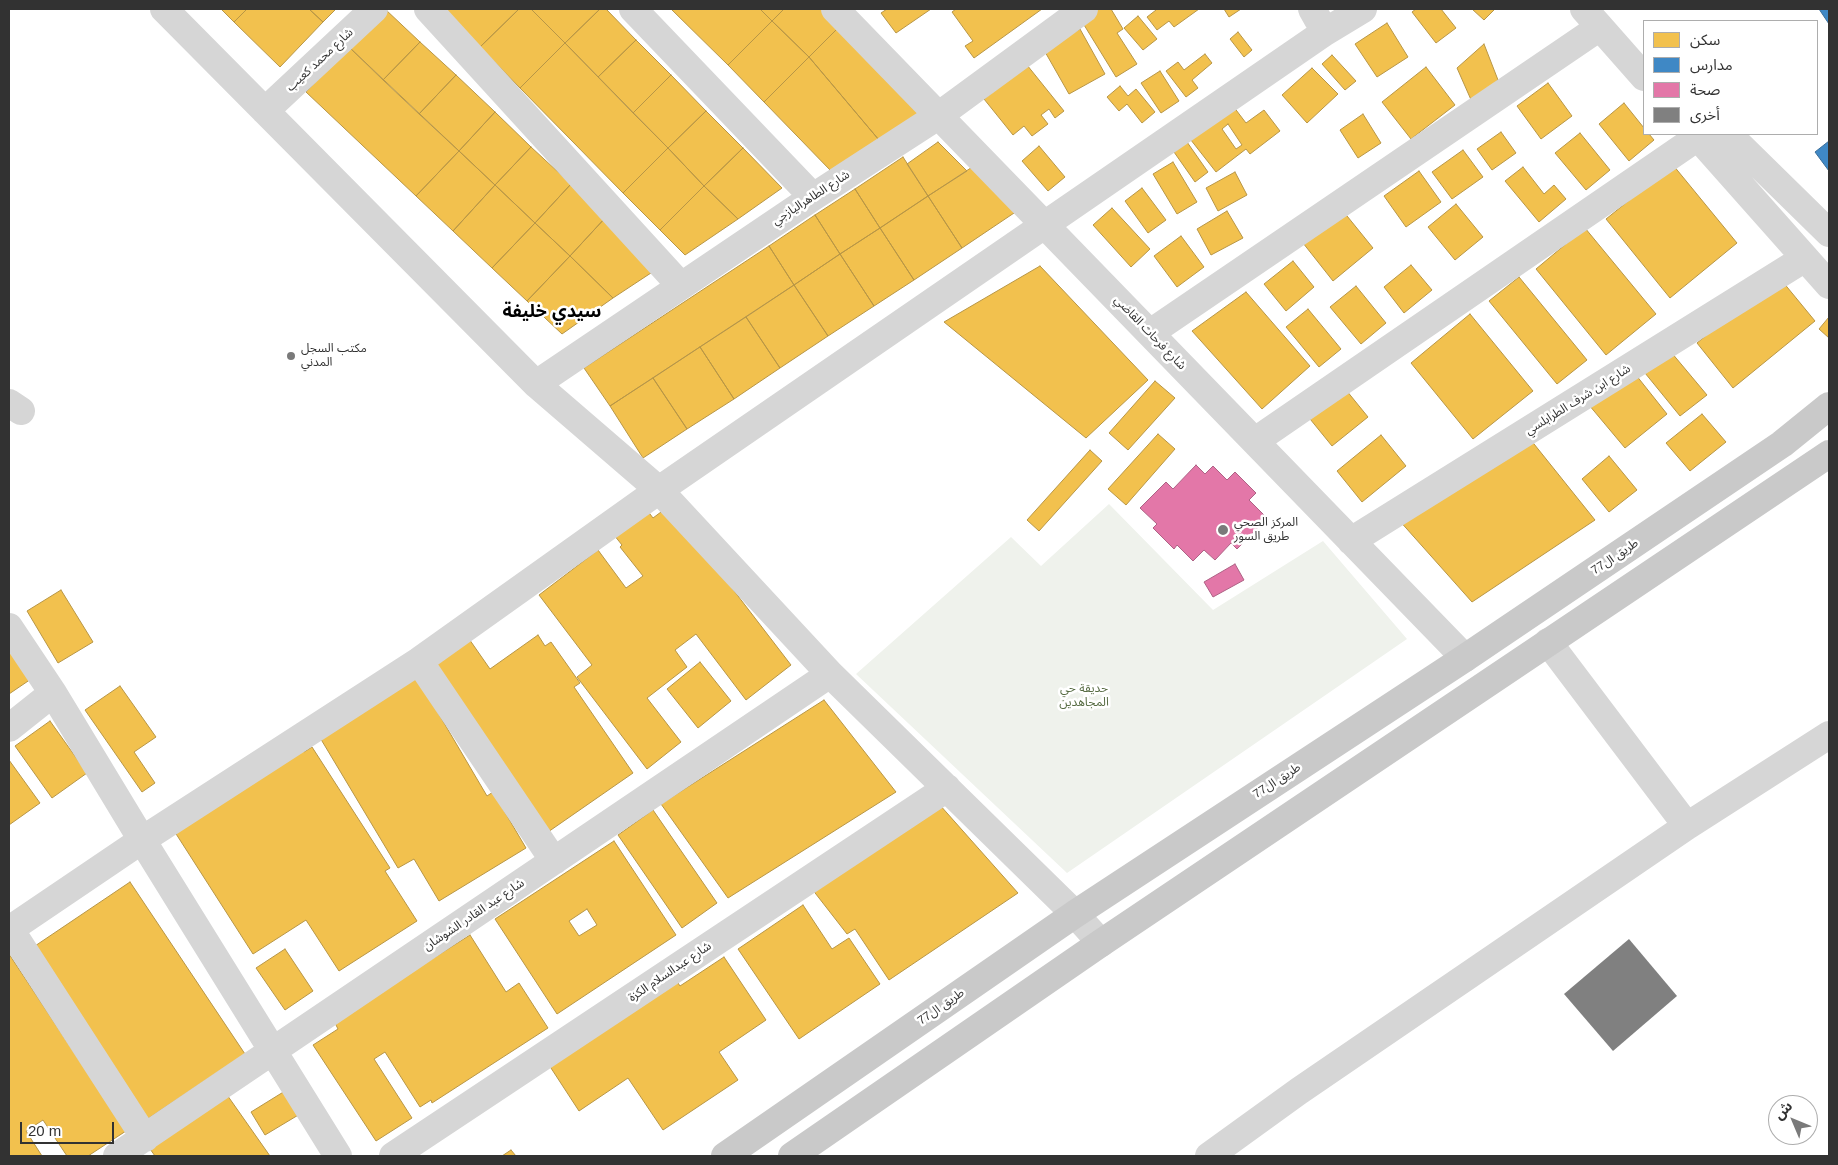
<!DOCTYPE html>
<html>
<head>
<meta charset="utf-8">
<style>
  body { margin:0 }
  #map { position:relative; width:1838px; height:1165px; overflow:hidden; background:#fff; font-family:Arial,"Noto Sans Arabic",sans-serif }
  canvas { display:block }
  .frame { position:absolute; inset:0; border:10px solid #323232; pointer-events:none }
  .legend { position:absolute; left:1643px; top:20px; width:175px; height:115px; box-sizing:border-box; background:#fff; border:1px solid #adadad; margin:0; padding:6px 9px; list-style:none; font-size:15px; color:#323232 }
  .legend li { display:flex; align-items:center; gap:10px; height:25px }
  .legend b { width:25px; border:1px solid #adadad }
  .north { position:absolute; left:1768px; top:1095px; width:50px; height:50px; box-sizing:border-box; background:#fff; border:1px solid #adadad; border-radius:50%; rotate:315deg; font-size:14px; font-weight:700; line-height:20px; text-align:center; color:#323232 }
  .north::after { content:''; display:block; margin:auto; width:18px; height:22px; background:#7a7a7a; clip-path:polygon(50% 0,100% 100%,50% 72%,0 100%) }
  .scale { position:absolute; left:20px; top:1122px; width:94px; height:22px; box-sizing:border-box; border:2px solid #323232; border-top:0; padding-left:6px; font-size:15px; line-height:18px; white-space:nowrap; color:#323232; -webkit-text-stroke:4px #fff; paint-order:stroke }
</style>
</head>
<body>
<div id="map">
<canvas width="1838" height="1165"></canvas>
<div class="frame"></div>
<ul class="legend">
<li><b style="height:14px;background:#f2c14e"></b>سكن</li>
<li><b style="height:14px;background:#3f88c5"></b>مدارس</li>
<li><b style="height:14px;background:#e377a8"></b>صحة</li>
<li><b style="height:14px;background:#808080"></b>أخرى</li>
</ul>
<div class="north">ش</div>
<div class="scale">20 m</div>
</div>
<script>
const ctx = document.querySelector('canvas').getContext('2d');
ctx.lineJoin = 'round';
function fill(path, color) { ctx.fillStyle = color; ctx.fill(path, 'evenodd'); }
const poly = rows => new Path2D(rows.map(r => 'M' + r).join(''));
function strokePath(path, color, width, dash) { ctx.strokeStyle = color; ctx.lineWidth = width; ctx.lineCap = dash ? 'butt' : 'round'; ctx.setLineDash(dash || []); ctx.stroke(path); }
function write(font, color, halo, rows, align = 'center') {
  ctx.font = font + ' Arial,"Noto Sans Arabic",sans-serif'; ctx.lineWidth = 5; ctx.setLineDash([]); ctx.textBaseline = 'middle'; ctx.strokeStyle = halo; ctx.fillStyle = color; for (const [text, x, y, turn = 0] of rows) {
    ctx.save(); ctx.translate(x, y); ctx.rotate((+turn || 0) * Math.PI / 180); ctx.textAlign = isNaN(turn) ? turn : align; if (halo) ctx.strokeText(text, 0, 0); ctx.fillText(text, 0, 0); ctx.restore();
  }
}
const green = poly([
  [1109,504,1213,610,1323,541,1407,639,1067,873,856,674,1011,537,1041,566]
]);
const homes = poly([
  [221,9,247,9,234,22,221,9],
  [247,9,309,9,323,22,280,67,234,22,247,9],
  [309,9,336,9,323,22,309,9],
  [385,9,420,42,383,80,349,47,385,9],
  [442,9,519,9,480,47,442,9],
  [519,9,531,9,565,43,520,88,480,47,519,9],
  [531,9,600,9,565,43,531,9],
  [600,9,606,9,636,40,598,77,565,43,600,9],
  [671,9,760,9,772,21,728,65,671,9],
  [760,9,784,9,772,21,760,9],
  [784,9,836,9,847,19,809,57,772,21,784,9],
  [887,9,931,9,896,33,881,13,887,9],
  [956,9,1042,9,974,58,965,46,973,41,952,12,956,9],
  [1099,9,1111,9,1123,29,1117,33,1137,64,1116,77,1081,20,1099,9],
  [1155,9,1199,9,1174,27,1169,21,1157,30,1147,17,1156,10,1155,9],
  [1224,9,1241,9,1229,17,1224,9],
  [1416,9,1441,9,1456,28,1436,43,1412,12,1416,9],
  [1472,9,1495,9,1484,20,1472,9],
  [1138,16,1157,39,1143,50,1124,28,1138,16],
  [847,19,925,109,879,140,809,57,847,19],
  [772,21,809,57,764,102,728,65,772,21],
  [1387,23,1408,57,1377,77,1355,44,1387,23],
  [1080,29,1105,74,1069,94,1044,50,1080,29],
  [1238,32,1252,50,1244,57,1230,39,1238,32],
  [636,40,671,75,633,113,598,77,636,40],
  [420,42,456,75,419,114,383,80,420,42],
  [565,43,668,148,623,193,520,88,565,43],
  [1484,44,1498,80,1472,102,1457,68,1484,44],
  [349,47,459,151,416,196,306,92,349,47],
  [1205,54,1212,63,1192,80,1198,88,1186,97,1166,71,1178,62,1184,70,1205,54],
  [1332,55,1356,81,1345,90,1322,64,1332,55],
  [809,57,879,140,831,171,764,102,809,57],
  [1027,65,1064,111,1055,118,1049,109,1041,115,1048,124,1032,136,1024,126,1013,135,984,99,1027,65],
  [1426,67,1455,105,1411,139,1382,102,1426,67],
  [1312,68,1338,94,1307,123,1282,95,1312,68],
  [1160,71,1179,101,1161,113,1141,83,1160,71],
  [456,75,495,112,459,151,419,114,456,75],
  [671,75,706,111,668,148,633,113,671,75],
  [1548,83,1572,116,1541,139,1517,106,1548,83],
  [1120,86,1128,96,1136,89,1155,112,1142,123,1127,104,1119,111,1107,97,1120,86],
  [1230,102,1246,123,1264,110,1280,131,1250,154,1246,149,1216,172,1187,135,1230,102],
  [1228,124,1242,145,1236,149,1222,129,1228,124],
  [1624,103,1644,128,1644,134,1649,134,1654,140,1629,161,1599,124,1624,103],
  [706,111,743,148,704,186,668,148,706,111],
  [495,112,531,147,495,185,459,151,495,112],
  [1363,114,1381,143,1358,158,1340,130,1363,114],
  [1501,132,1516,153,1492,170,1477,149,1501,132],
  [1580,133,1610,170,1586,190,1555,153,1580,133],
  [938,142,967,171,928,196,907,164,938,142],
  [1187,142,1208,172,1195,182,1174,152,1187,142],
  [1039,146,1065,177,1048,191,1022,161,1039,146],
  [531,147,571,184,535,223,495,185,531,147],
  [668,148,704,186,660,230,623,193,668,148],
  [743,148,782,188,738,219,704,186,743,148],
  [1463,150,1483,177,1452,199,1432,172,1463,150],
  [459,151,495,185,453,231,416,196,459,151],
  [903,157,928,196,880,228,855,189,903,157],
  [983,160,1017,211,962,248,928,196,983,160],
  [1173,162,1197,202,1177,214,1153,174,1173,162],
  [1673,165,1737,243,1670,298,1606,219,1673,165],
  [1523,167,1544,194,1554,185,1566,199,1539,222,1505,181,1523,167],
  [1419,171,1441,202,1406,227,1384,196,1419,171],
  [1235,172,1247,195,1218,211,1206,188,1235,172],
  [571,184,606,217,570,256,535,223,571,184],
  [495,185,535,223,492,268,453,231,495,185],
  [704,186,738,219,685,255,660,230,704,186],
  [1142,188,1166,220,1148,233,1125,201,1142,188],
  [855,189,880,228,840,254,815,215,855,189],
  [928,196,962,248,914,280,880,228,928,196],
  [1456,204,1483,237,1455,260,1428,227,1456,204],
  [1112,208,1150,249,1131,267,1093,225,1112,208],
  [1227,211,1243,238,1211,255,1197,229,1227,211],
  [1343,211,1373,248,1333,281,1303,243,1343,211],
  [815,215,840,254,794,285,769,246,815,215],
  [606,217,657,269,613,298,570,256,606,217],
  [535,223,570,256,527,301,492,268,535,223],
  [880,228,914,280,874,306,840,254,880,228],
  [1585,228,1656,314,1606,355,1536,269,1585,228],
  [1181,236,1204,267,1177,287,1154,256,1181,236],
  [769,246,794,285,610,406,584,368,769,246],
  [840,254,874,306,828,336,794,285,840,254],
  [570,256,613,298,562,334,527,301,570,256],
  [1293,261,1314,287,1286,311,1264,284,1293,261],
  [1411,265,1432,290,1404,313,1384,287,1411,265],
  [1040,266,1148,380,1086,438,944,322,1040,266],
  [1778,276,1815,321,1733,388,1697,343,1778,276],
  [1519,277,1587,360,1557,384,1489,301,1519,277],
  [794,285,828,336,780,368,746,317,794,285],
  [1356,286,1386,323,1361,344,1330,307,1356,286],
  [1246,292,1310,366,1262,409,1192,331,1246,292],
  [1308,309,1341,349,1319,367,1286,327,1308,309],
  [1470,314,1533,391,1473,439,1411,363,1470,314],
  [746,317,780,368,734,399,700,347,746,317],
  [1829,317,1829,338,1819,329,1829,317],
  [700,347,734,399,687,429,653,378,700,347],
  [1671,352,1707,395,1680,416,1645,373,1671,352],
  [1632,370,1667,414,1625,448,1589,405,1632,370],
  [653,378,687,429,643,458,610,406,653,378],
  [1155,381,1175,398,1128,450,1109,433,1155,381],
  [1342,385,1368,417,1332,446,1306,414,1342,385],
  [1702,414,1726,442,1690,471,1666,443,1702,414],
  [1518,424,1595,520,1472,602,1398,519,1518,424],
  [1158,434,1175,449,1126,505,1108,489,1158,434],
  [1381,435,1406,466,1362,502,1337,471,1381,435],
  [1090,450,1102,461,1039,531,1027,520,1090,450],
  [1609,456,1637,490,1609,512,1582,479,1609,456],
  [669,506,791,665,746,700,696,634,675,650,687,667,647,698,681,742,647,769,577,677,592,665,539,595,598,550,626,588,643,576,620,547,622,545,614,535,647,510,653,518,669,506],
  [61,590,93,642,58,663,27,611,61,590],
  [538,635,545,646,551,642,580,683,574,687,633,773,548,832,430,662,467,636,490,669,538,635],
  [9,639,34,677,9,694,9,639],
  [700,662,731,701,698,728,667,689,700,662],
  [417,677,487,796,493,792,526,848,439,901,414,859,398,868,319,736,417,677],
  [120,686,156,737,134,752,155,783,142,792,85,710,120,686],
  [824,700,896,792,728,898,661,804,824,700],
  [50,721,87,773,52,798,15,746,50,721],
  [298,743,304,752,312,747,390,868,385,871,417,921,339,971,306,920,253,954,171,826,298,743],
  [9,760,40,803,9,825,9,760],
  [939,804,1018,893,889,980,855,929,847,934,812,889,939,804],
  [653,810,717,903,682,928,618,835,653,810],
  [614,841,676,935,557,1014,495,919,614,841],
  [130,882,245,1054,143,1122,29,950,130,882],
  [803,905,832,949,849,938,880,984,799,1039,738,949,803,905],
  [587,909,597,925,579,936,569,921,587,909],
  [470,935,506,992,519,983,548,1028,432,1103,431,1100,420,1107,385,1052,374,1059,412,1118,376,1141,313,1045,338,1029,334,1021,470,935],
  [285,949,313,991,285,1010,256,968,285,949],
  [9,954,126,1131,88,1156,67,1156,43,1120,26,1131,42,1156,9,1156,9,954],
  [724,957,766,1020,719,1052,738,1080,663,1130,628,1078,579,1111,549,1065,676,980,680,986,724,957],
  [285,1091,300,1114,265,1135,251,1112,285,1091],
  [225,1092,270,1156,155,1156,148,1146,225,1092],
  [511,1150,516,1156,502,1156,511,1150]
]);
const schools = poly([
  [1819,9,1829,9,1829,24,1819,9],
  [1829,141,1829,171,1815,152,1829,141]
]);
const health = poly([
  [1196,465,1205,474,1213,466,1227,480,1235,472,1256,493,1249,500,1267,518,1237,549,1231,543,1215,560,1204,550,1193,561,1177,545,1174,549,1153,528,1157,524,1140,508,1166,482,1173,489,1196,465],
  [1235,564,1244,580,1213,597,1204,582,1235,564]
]);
const building = poly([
  [1629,939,1677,996,1613,1051,1564,994]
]);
const minor = poly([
  [164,9,536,384,659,490,830,674,1075,914,1101,943],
  [428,9,681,286],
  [633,9,813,197],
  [835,9,1465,658],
  [1312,9,1325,32],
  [1584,9,1644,77],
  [265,111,374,9],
  [1695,134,1829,285],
  [1728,134,1829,233],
  [1150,333,1600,27],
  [536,384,813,197,938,116,1084,9],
  [9,403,21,411],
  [1255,441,1698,137],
  [1351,541,1805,258],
  [9,627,53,693,142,840,338,1156],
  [419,661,554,861],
  [9,728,53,693],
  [1687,826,1829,735],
  [10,929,145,1138],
  [9,930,142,840,419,661,659,490,1325,32,1363,9],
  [117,1156,830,674],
  [393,1156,947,788],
  [1209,1156,1299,1091,1687,826,1548,642]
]);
const major = poly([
  [725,1156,1075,914,1465,658,1782,444,1829,406],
  [792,1156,1101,943,1829,454]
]);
const markers = [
  [291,356,5,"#7a7a7a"],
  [1223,530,6,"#7a7a7a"]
];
const streetNames = [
  ["شارع محمد كعيب",320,60,-43],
  ["شارع الطاهراليازجي",811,198,-33],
  ["شارع فرحات القاضي",1150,333,46],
  ["شارع ابن شرف الطرابلسي",1578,400,-32],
  ["طريق ال77",1615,557,-34],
  ["طريق ال77",1277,781,-33],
  ["شارع عبد القادر الشوشان",474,915,-34],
  ["شارع عبدالسلام الكزة",670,972,-34],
  ["طريق ال77",941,1007,-35]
];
const poiNames = [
  ["مكتب السجل",301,349],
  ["المدني",301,363],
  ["المركز الصحي",1234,523],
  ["طريق السور",1234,537]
];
const parkNames = [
  ["حديقة حي",1084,689],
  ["المجاهدين",1084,703]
];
const districtNames = [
  ["سيدي خليفة",552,312]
];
fill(green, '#eff2ec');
fill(homes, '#f2c14e');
strokePath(homes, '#b89646', 1);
fill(schools, '#3f88c5');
strokePath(schools, '#3b6e99', 1);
fill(health, '#e377a8');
strokePath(health, '#ae6285', 1);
fill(building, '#808080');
strokePath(minor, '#d6d6d6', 28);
strokePath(major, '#c9c9c9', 28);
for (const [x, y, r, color] of markers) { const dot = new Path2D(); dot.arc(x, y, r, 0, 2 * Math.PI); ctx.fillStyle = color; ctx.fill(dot); strokePath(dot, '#fff', 2); }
write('12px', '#323232', '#fff', streetNames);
write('12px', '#323232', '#fff', poiNames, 'left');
write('12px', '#566b42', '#fff', parkNames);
write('bold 18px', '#000', '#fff', districtNames);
</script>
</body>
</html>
